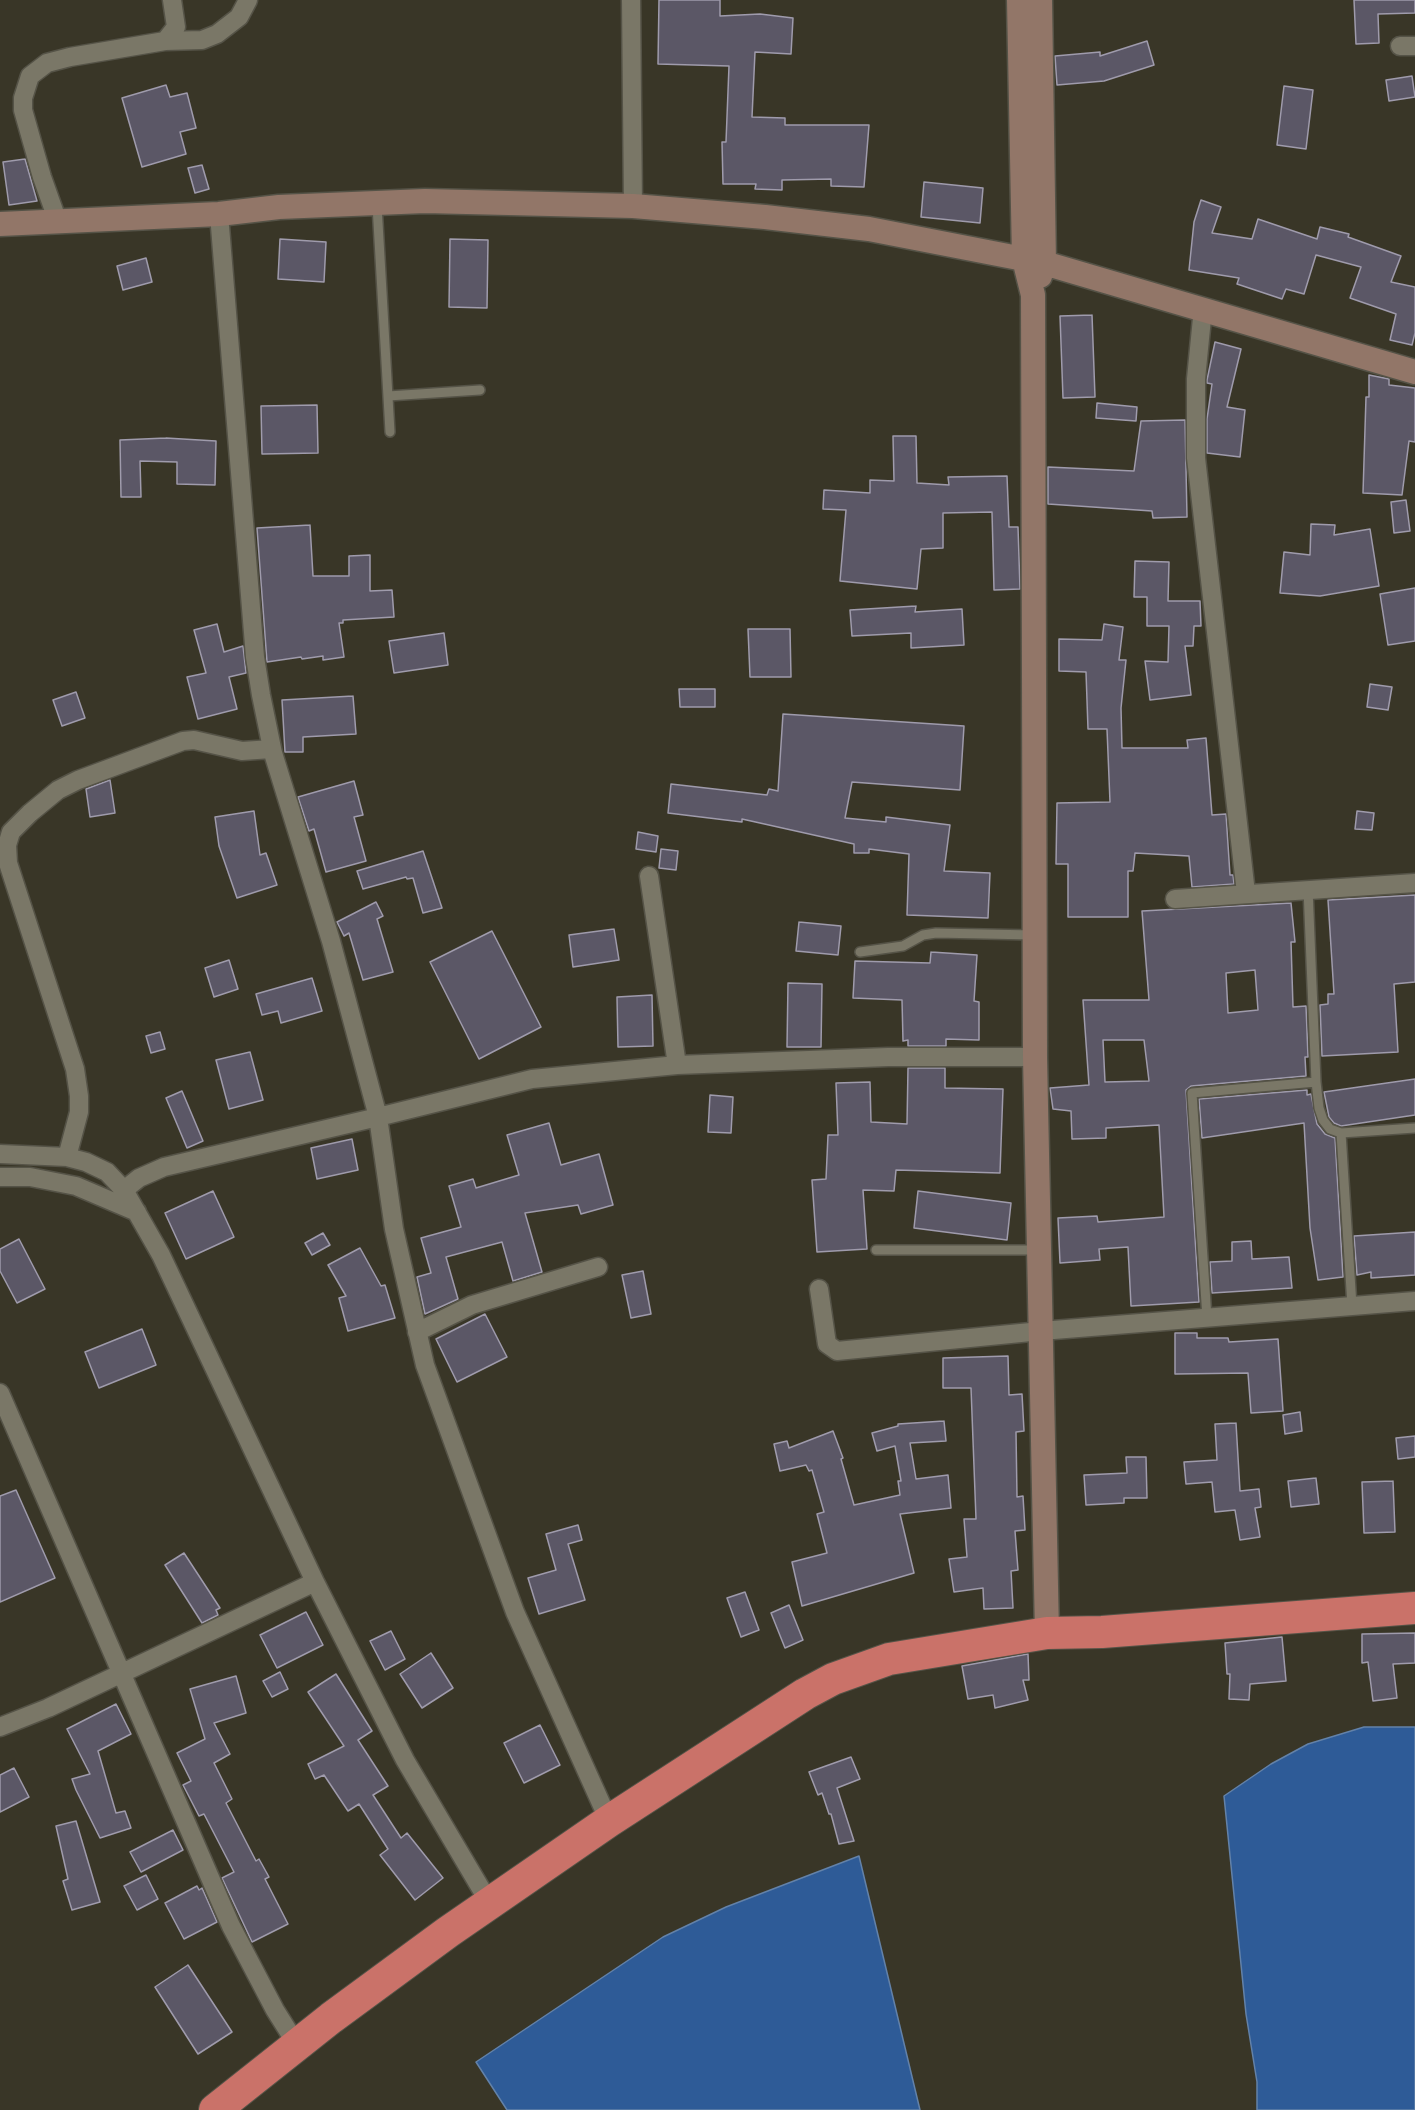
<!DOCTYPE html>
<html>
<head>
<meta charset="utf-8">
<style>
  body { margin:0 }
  canvas { display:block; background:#393627 }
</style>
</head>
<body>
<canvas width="1415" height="2110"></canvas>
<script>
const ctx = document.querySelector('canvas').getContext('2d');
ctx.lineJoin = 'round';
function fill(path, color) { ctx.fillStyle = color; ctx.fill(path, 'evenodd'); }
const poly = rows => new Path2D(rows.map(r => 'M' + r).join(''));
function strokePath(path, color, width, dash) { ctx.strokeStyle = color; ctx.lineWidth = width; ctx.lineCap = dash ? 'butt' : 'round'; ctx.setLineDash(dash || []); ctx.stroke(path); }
const water = poly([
  [1364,1727,1415,1727,1415,2110,1257,2110,1257,2082,1246,2014,1224,1796,1271,1764,1308,1744,1364,1727],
  [859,1856,920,2110,507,2110,476,2062,663,1937,726,1907,859,1856]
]);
const building = poly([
  [659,0,720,0,720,16,760,14,793,18,791,54,755,52,752,117,785,118,785,125,869,125,864,187,831,186,831,179,782,180,782,190,755,189,756,184,723,184,722,142,726,142,729,66,658,64,659,0],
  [1354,0,1415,0,1415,13,1378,14,1379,43,1356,44,1354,0],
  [1147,41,1154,65,1104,81,1057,85,1055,56,1100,52,1100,56,1147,41],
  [1412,76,1415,97,1389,101,1386,80,1412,76],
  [166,85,170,97,187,93,196,128,180,132,186,154,142,167,122,98,166,85],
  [1284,86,1313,90,1306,149,1277,145,1284,86],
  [25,159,37,201,9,205,3,162,25,159],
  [202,165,209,189,195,193,188,168,202,165],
  [924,182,983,188,980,223,921,217,924,182],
  [1201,200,1221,207,1212,233,1252,239,1258,219,1317,239,1320,227,1349,234,1348,237,1401,256,1391,282,1415,287,1415,333,1412,345,1390,340,1396,314,1350,298,1361,267,1316,255,1304,294,1286,289,1282,299,1237,284,1239,278,1189,270,1194,222,1201,200],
  [280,239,326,242,324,282,278,279,280,239],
  [450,239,488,240,487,308,449,307,450,239],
  [146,258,152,282,123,290,117,266,146,258],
  [1092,315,1095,397,1063,398,1060,316,1092,315],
  [1215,342,1241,349,1227,407,1245,410,1240,457,1207,453,1207,419,1212,384,1207,383,1207,380,1215,342],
  [1369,375,1389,379,1389,385,1415,388,1415,442,1409,441,1402,495,1363,493,1366,397,1369,397,1369,375],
  [1097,403,1137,407,1136,421,1096,418,1097,403],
  [317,405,318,453,262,454,261,406,317,405],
  [1185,420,1187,517,1153,518,1152,511,1048,504,1048,467,1134,471,1141,421,1185,420],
  [893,436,916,436,917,483,949,485,948,477,1007,476,1009,527,1018,527,1020,589,994,590,992,512,943,513,943,548,921,549,917,589,840,581,846,510,823,509,824,490,870,493,870,480,894,481,893,436],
  [166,438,216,441,215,485,177,484,177,462,140,461,141,497,121,497,120,440,166,438],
  [1406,500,1410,531,1394,533,1391,502,1406,500],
  [1311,524,1335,525,1334,535,1370,529,1379,586,1320,596,1280,593,1284,552,1310,555,1311,524],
  [310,525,313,576,349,576,349,556,370,555,370,591,392,590,394,617,343,620,343,623,339,623,344,657,323,660,323,656,302,659,301,657,267,662,257,528,310,525],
  [1135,561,1169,562,1168,601,1200,601,1201,626,1194,626,1193,646,1185,646,1191,695,1150,700,1145,661,1168,662,1169,626,1147,626,1147,597,1134,597,1135,561],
  [1415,588,1415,641,1388,645,1380,594,1415,588],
  [916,606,915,612,962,609,964,645,911,648,911,633,852,636,850,610,916,606],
  [217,624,224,652,243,646,246,673,229,677,237,709,198,719,187,677,206,673,194,630,217,624],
  [1104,624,1123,627,1119,660,1126,660,1121,708,1122,748,1188,748,1187,740,1206,738,1212,815,1226,814,1230,875,1233,875,1234,884,1192,887,1189,856,1135,853,1133,871,1128,871,1128,917,1068,917,1068,864,1056,864,1057,803,1110,802,1107,729,1088,729,1086,672,1059,671,1059,639,1102,640,1104,624],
  [748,629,790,629,791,677,750,677,748,629],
  [444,633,448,665,394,673,389,641,444,633],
  [1370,684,1392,687,1388,710,1367,707,1370,684],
  [679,689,715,689,715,707,680,707,679,689],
  [76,692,85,718,62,726,53,700,76,692],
  [353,696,356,734,303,737,303,752,285,752,282,700,353,696],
  [783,714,964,726,960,790,852,782,845,818,886,822,886,817,950,825,944,871,990,873,988,918,907,915,909,854,869,849,869,853,854,853,854,844,742,819,742,822,668,813,671,784,767,795,769,789,778,791,783,714],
  [110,780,115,813,90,817,86,789,110,780],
  [354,781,363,815,354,817,366,861,326,872,314,829,309,831,298,797,354,781],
  [254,811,260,855,266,853,277,885,237,898,219,846,215,817,254,811],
  [1357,811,1374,813,1372,830,1355,829,1357,811],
  [638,832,658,836,656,852,636,849,638,832],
  [661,849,678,851,676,870,659,868,661,849],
  [423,851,442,908,423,913,413,878,407,879,406,877,363,889,357,871,423,851],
  [1415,895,1415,982,1394,984,1398,1052,1322,1056,1320,1005,1328,1004,1328,994,1334,994,1328,900,1415,895],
  [376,902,383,916,377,919,393,972,363,980,349,933,344,936,337,922,376,902],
  [1291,903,1295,942,1291,942,1293,1007,1306,1006,1308,1057,1305,1057,1306,1076,1191,1086,1186,1090,1199,1302,1131,1306,1128,1247,1099,1249,1100,1260,1060,1263,1058,1218,1097,1216,1098,1222,1164,1217,1159,1125,1106,1128,1106,1138,1072,1139,1071,1111,1053,1109,1050,1088,1089,1085,1083,1000,1149,1000,1142,911,1291,903],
  [1255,970,1258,1010,1228,1013,1226,973,1255,970],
  [1103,1040,1144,1040,1149,1081,1105,1082,1103,1040],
  [799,922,841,926,838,955,796,951,799,922],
  [614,929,619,960,573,967,569,935,614,929],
  [492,931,541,1027,479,1059,430,962,492,931],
  [931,952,977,955,974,1001,979,1002,979,1040,946,1039,946,1046,908,1046,908,1040,903,1041,902,1000,853,998,855,961,930,963,931,952],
  [229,960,238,989,214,997,205,968,229,960],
  [312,978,322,1011,281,1023,278,1011,262,1015,256,994,312,978],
  [788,983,822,984,821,1047,787,1047,788,983],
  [652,995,653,1046,618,1047,617,997,652,995],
  [160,1032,165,1049,151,1053,146,1036,160,1032],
  [250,1052,263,1100,229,1109,216,1060,250,1052],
  [908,1068,945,1068,945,1088,1003,1089,1000,1173,896,1170,894,1191,863,1190,867,1249,817,1252,812,1180,826,1179,828,1135,838,1135,836,1083,870,1082,871,1122,907,1124,908,1068],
  [1415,1079,1415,1115,1341,1126,1334,1123,1329,1117,1324,1092,1415,1079],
  [1307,1090,1307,1095,1311,1094,1317,1124,1325,1134,1335,1138,1343,1277,1318,1280,1310,1228,1304,1123,1202,1138,1199,1099,1307,1090],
  [182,1091,203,1141,187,1148,166,1098,182,1091],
  [710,1095,733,1097,731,1133,708,1132,710,1095],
  [549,1123,561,1165,599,1154,613,1205,581,1214,578,1205,525,1213,542,1272,513,1281,502,1242,446,1257,458,1299,425,1314,417,1277,431,1273,421,1238,461,1227,449,1186,473,1179,476,1188,519,1175,507,1135,549,1123],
  [352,1139,358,1170,317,1179,311,1148,352,1139],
  [213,1191,234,1237,186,1259,165,1213,213,1191],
  [918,1191,1011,1203,1007,1240,914,1228,918,1191],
  [1415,1232,1415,1275,1371,1278,1371,1272,1357,1275,1354,1236,1415,1232],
  [323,1233,330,1245,312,1255,305,1243,323,1233],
  [19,1239,45,1289,17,1303,0,1271,0,1249,19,1239],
  [1251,1241,1252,1259,1289,1257,1292,1288,1212,1293,1210,1262,1232,1261,1232,1242,1251,1241],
  [360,1248,381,1286,385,1285,395,1318,348,1331,339,1298,346,1296,328,1265,360,1248],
  [643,1271,651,1314,631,1318,622,1275,643,1271],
  [485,1314,507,1357,457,1382,436,1339,485,1314],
  [142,1329,156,1365,99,1388,85,1352,142,1329],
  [1175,1333,1197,1333,1197,1338,1228,1338,1229,1342,1278,1339,1283,1411,1251,1413,1248,1373,1175,1374,1175,1333],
  [1008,1356,1009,1395,1022,1394,1024,1431,1016,1432,1017,1497,1023,1496,1025,1530,1015,1531,1018,1570,1011,1571,1013,1608,984,1609,983,1588,954,1592,949,1559,967,1557,964,1519,976,1519,971,1388,943,1388,943,1358,1008,1356],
  [1300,1412,1302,1431,1285,1434,1283,1415,1300,1412],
  [944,1421,946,1441,910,1443,916,1479,948,1475,951,1508,900,1514,914,1573,802,1606,792,1562,827,1553,817,1514,824,1512,812,1470,809,1471,806,1465,780,1471,774,1444,787,1441,789,1448,833,1431,843,1458,841,1459,854,1505,900,1495,898,1481,901,1481,895,1446,877,1451,872,1433,898,1426,898,1424,944,1421],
  [1236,1423,1240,1491,1259,1489,1261,1507,1255,1508,1260,1537,1240,1540,1235,1510,1215,1512,1212,1482,1186,1484,1184,1462,1217,1460,1215,1424,1236,1423],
  [1415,1436,1415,1457,1398,1459,1396,1438,1415,1436],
  [1126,1457,1146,1457,1147,1498,1124,1498,1124,1503,1086,1505,1084,1475,1127,1473,1126,1457],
  [1316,1478,1319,1504,1291,1507,1288,1481,1316,1478],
  [1393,1481,1395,1532,1364,1533,1362,1482,1393,1481],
  [16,1490,55,1578,0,1602,0,1496,16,1490],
  [578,1525,582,1540,568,1544,585,1600,539,1614,528,1578,556,1570,546,1534,578,1525],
  [184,1553,220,1608,216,1610,218,1615,202,1623,165,1565,184,1553],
  [745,1592,759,1630,741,1637,727,1598,745,1592],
  [789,1605,803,1640,785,1648,771,1613,789,1605],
  [306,1612,323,1645,277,1668,260,1635,306,1612],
  [391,1631,405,1659,385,1670,370,1641,391,1631],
  [1415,1633,1415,1663,1393,1664,1397,1698,1373,1701,1368,1662,1362,1663,1362,1634,1415,1633],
  [1282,1637,1286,1681,1250,1684,1249,1700,1229,1699,1230,1674,1227,1674,1225,1643,1282,1637],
  [431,1653,453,1688,422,1708,400,1674,431,1653],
  [1028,1654,1029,1680,1023,1680,1028,1700,995,1708,993,1695,968,1699,962,1666,1028,1654],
  [280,1672,288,1689,272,1697,263,1681,280,1672],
  [336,1674,372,1731,358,1740,388,1786,373,1795,401,1838,407,1833,443,1878,415,1900,380,1855,388,1849,359,1804,348,1811,324,1775,315,1779,308,1764,344,1746,308,1692,336,1674],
  [236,1676,246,1713,214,1723,230,1754,214,1763,232,1799,226,1803,256,1861,259,1859,269,1877,265,1879,288,1924,252,1942,222,1878,234,1872,204,1814,199,1816,183,1785,191,1781,177,1753,205,1739,190,1689,236,1676],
  [116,1704,131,1734,98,1751,116,1813,125,1811,131,1828,100,1838,76,1790,72,1779,90,1774,67,1729,116,1704],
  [540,1725,560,1765,524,1783,504,1743,540,1725],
  [851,1757,860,1779,837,1788,854,1841,839,1844,831,1814,829,1814,822,1793,818,1795,809,1772,851,1757],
  [14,1768,29,1797,0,1812,0,1775,14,1768],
  [76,1821,100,1902,72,1910,63,1881,68,1879,56,1826,76,1821],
  [173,1830,183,1850,141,1872,130,1852,173,1830],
  [146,1875,158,1899,137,1910,124,1886,146,1875],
  [197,1886,199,1890,202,1888,217,1922,184,1939,165,1903,197,1886],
  [188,1965,232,2032,198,2054,155,1987,188,1965]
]);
const lane = poly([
  [377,205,390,432],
  [388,396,480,390],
  [1308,889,1316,1082,1319,1108,1323,1120,1330,1129,1341,1133,1415,1128],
  [860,952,903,946,923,935,936,933,1033,935],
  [1341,1133,1352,1306],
  [876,1250,1037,1250],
  [1207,1318,1192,1093,1316,1082]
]);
const street = poly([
  [631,0,633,206],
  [165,41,202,40,217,34,239,17,248,0],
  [1400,46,1415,46],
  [219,214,255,657,261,695,273,753,331,941,378,1117,532,1079,677,1065,888,1057,1035,1057],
  [58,222,42,177,23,110,23,98,30,76,47,63,70,57,165,41,176,27,172,0],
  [1203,308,1196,379,1196,458,1246,893],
  [649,876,677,1065],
  [1175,899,1415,883],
  [0,1154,67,1157,86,1162,107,1172,124,1190,161,1255,315,1582,405,1760,490,1904],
  [67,1157,79,1112,79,1096,75,1069,8,863,7,845,11,832,30,813,58,790,78,780,183,741,194,740,242,751,272,749],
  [0,1177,30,1177,76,1186,137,1212],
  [124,1190,139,1178,164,1167,378,1117,394,1229,425,1365,515,1612,609,1821],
  [819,1289,827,1344,837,1351,1041,1331,1415,1301],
  [417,1332,472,1305,598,1267],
  [0,1393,231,1926,275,2010,297,2045],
  [0,1727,48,1708,315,1582]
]);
const secondary = poly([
  [1019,0,1024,259,1033,295,1035,1057,1047,1633],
  [1040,0,1044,263,1040,276],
  [0,224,219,214,279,207,425,201,633,206,765,217,869,229,1044,263,1415,372]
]);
const highway = poly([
  [215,2110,331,2018,448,1932,609,1821,805,1694,833,1679,889,1659,1047,1633,1102,1632,1415,1608]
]);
fill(water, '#2e5b97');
strokePath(water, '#6382a9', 1.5);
fill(building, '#5b5766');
strokePath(building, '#9f9bac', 1.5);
strokePath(lane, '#555347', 12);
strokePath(street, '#555347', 21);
strokePath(secondary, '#555347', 27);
strokePath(highway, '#555347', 34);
strokePath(lane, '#7a7767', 9);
strokePath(street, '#7a7767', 18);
strokePath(secondary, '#927668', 24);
strokePath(highway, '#ca7269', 32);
</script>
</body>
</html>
